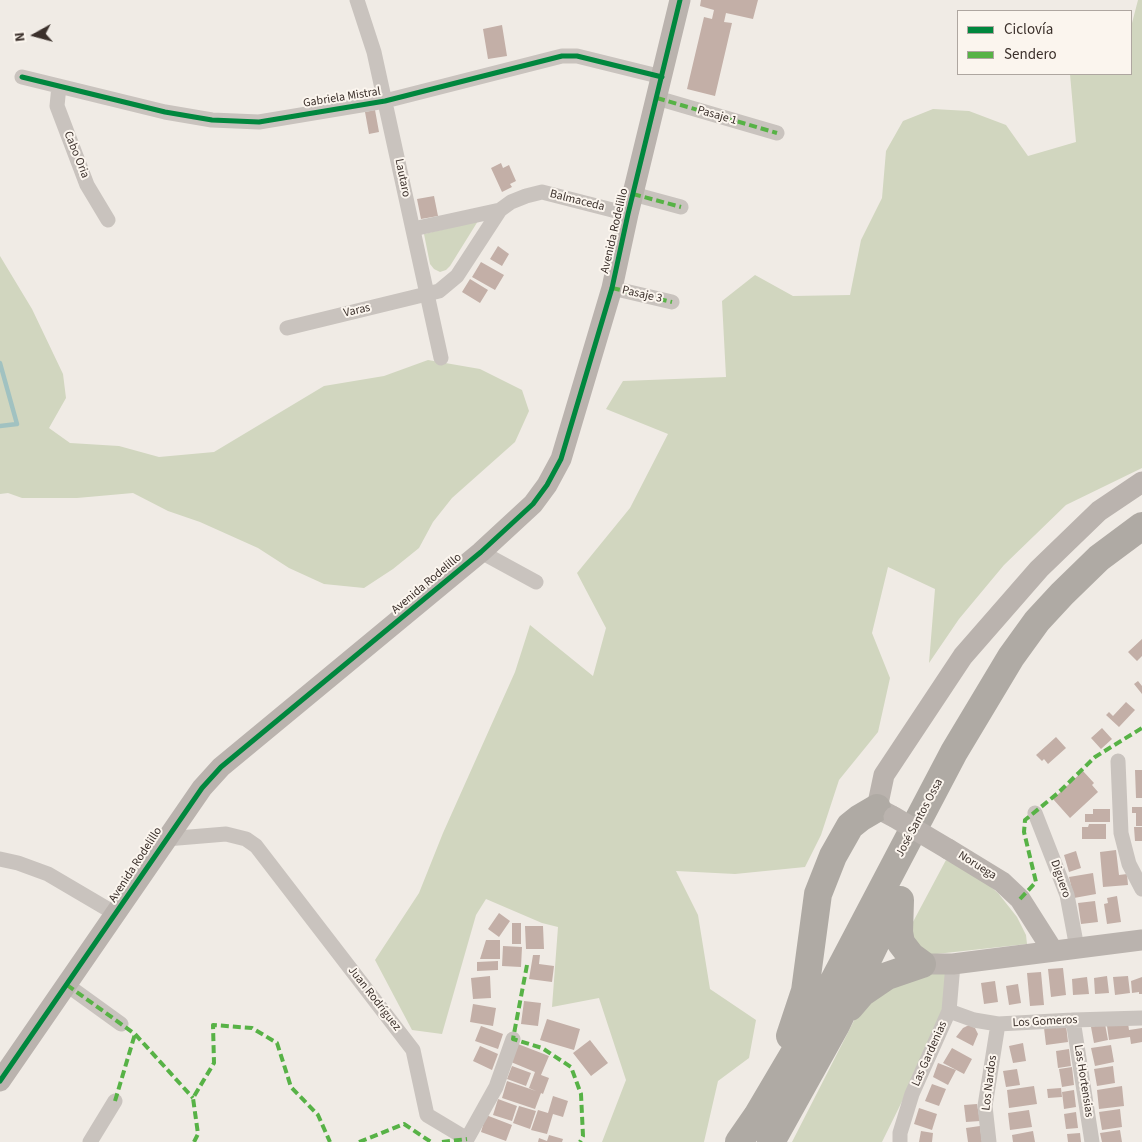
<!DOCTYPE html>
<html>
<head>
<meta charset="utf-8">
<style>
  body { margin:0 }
  #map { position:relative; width:1142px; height:1142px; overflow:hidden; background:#f0ebe5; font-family:"Source Sans 3",sans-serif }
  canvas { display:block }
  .legend { position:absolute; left:957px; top:10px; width:175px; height:65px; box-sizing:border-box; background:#fbf5ee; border:1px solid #aea6a0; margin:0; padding:6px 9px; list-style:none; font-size:15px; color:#3b302b }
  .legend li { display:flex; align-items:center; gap:10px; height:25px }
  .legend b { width:25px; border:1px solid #aea6a0 }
  .north { position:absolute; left:10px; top:10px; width:50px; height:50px; -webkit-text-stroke:4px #fbf5ee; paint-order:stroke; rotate:263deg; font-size:14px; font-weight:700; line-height:20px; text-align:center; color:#3b302b }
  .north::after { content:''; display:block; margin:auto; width:18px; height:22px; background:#3b302b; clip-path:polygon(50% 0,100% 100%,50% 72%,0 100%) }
</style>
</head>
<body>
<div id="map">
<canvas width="1142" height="1142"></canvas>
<ul class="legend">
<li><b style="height:6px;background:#00873e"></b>Ciclovía</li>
<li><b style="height:6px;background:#57b246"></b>Sendero</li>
</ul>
<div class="north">N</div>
</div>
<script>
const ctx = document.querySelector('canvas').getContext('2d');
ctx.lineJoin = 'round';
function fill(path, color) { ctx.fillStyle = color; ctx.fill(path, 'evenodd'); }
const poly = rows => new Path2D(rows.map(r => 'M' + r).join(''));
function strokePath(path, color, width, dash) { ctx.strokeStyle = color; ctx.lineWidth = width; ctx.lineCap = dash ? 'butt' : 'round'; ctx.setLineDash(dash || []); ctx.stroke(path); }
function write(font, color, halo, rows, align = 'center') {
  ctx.font = font + ' "Source Sans 3",sans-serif'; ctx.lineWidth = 4; ctx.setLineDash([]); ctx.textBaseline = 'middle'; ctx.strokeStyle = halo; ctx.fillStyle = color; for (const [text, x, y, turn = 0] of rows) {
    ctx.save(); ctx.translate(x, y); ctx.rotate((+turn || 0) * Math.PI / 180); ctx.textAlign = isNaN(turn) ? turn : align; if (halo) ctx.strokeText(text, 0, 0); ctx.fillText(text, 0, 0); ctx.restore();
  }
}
const green = poly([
  [1138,0,1142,0,1142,468,1066,505,1004,565,959,619,929,663,935,589,888,567,872,633,890,678,878,732,839,780,821,835,805,867,735,874,676,871,698,915,710,989,756,1020,749,1058,718,1081,704,1142,602,1142,626,1080,599,998,552,1007,558,927,542,923,486,899,476,915,442,1034,412,1030,375,960,419,893,443,833,515,672,530,625,593,676,606,628,577,573,630,508,668,434,606,409,623,381,726,377,722,301,755,275,793,296,850,295,861,240,882,198,886,151,903,121,933,109,969,111,1006,125,1028,156,1076,142,1070,74,1131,74,1131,27],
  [478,221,450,266,446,270,440,272,434,269,430,264,424,234],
  [0,256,32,309,63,374,66,398,49,428,70,443,119,446,159,457,214,452,324,386,384,376,428,360,480,369,522,390,529,411,515,442,452,498,433,522,419,548,393,569,364,588,324,584,289,568,258,548,200,522,168,511,133,493,77,498,22,498,8,493,0,494],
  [946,860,976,874,998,893,1017,917,1026,935,1027,944,927,955,906,935],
  [947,970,947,1010,882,1142,792,1142,863,1003,889,977]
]);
const stream = poly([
  [0,363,17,424,0,426]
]);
const building = poly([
  [701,0,758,0,753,19,726,13,724,22,732,23,715,96,687,89,704,17,712,19,714,10,700,6],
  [502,25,507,56,488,59,483,29],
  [375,110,379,132,369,134,365,112],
  [501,163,503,168,509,165,516,181,510,184,512,187,502,192,491,168],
  [434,196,438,216,421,219,417,199],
  [498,246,509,254,502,266,490,259],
  [481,262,504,275,495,290,472,277],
  [470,279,488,290,480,303,462,292],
  [1142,639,1142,656,1137,661,1128,652],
  [1138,681,1142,686,1142,694,1134,684],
  [1126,702,1135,710,1119,727,1106,715,1109,712,1113,716],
  [1102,728,1112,739,1101,749,1091,738],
  [1056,737,1066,748,1048,764,1044,759,1042,761,1036,755],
  [1135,770,1142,770,1142,798,1136,798],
  [1083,771,1094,783,1092,785,1098,792,1070,818,1053,799],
  [1132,807,1142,807,1142,826,1136,826,1136,813,1132,813],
  [1093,809,1110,809,1110,822,1085,822,1085,814,1093,814],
  [1089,824,1106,824,1106,839,1082,839,1082,827,1088,827],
  [1134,827,1142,827,1142,841,1135,841],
  [1116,850,1119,875,1127,874,1128,885,1103,887,1100,852],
  [1076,851,1081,868,1069,872,1064,855],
  [1093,873,1096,894,1074,898,1069,877],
  [1117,896,1121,922,1107,924,1104,904,1108,903,1107,898],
  [1095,901,1098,922,1081,924,1078,903],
  [499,913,510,921,499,937,488,929],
  [512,923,521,923,521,944,512,944],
  [525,926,543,926,544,949,526,949],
  [486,940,500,940,500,959,480,959],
  [503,946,522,947,521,967,502,966],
  [533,955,540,955,539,964,554,966,552,982,529,979],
  [498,961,498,970,477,971,477,962],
  [1063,968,1066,995,1051,997,1048,969],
  [1041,972,1044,1005,1030,1006,1027,973],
  [490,976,491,998,473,999,471,978],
  [1107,976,1109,993,1095,994,1094,978],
  [1128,976,1130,993,1115,995,1113,977],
  [1087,977,1089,994,1073,995,1072,979],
  [1142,977,1142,994,1139,994,1139,992,1132,993,1131,981],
  [995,981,998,1002,984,1004,981,983],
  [1018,984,1021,1003,1009,1005,1006,986],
  [524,1001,541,1003,538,1026,521,1024],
  [473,1004,496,1008,493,1026,470,1022],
  [547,1019,580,1029,574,1050,540,1040],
  [1128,1023,1129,1030,1142,1028,1142,1042,1131,1044,1130,1037,1109,1040,1107,1026],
  [1105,1024,1108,1040,1094,1043,1091,1027],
  [969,1025,975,1028,978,1034,973,1046,956,1037,963,1028],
  [1066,1025,1068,1042,1046,1045,1044,1028],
  [481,1026,503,1034,498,1049,475,1041],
  [590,1040,608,1063,591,1076,573,1053],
  [1023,1043,1026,1061,1013,1063,1009,1046],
  [518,1044,549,1056,541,1075,549,1078,543,1094,541,1093,535,1109,502,1098,507,1081,536,1091,529,1088,535,1072,511,1062],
  [1111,1045,1114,1062,1095,1066,1091,1048],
  [480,1046,498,1054,492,1070,473,1061],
  [952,1048,972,1059,964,1074,943,1063],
  [1069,1049,1071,1066,1058,1068,1056,1051],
  [938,1063,956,1070,948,1085,933,1077],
  [512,1066,531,1073,526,1086,507,1079],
  [1113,1066,1115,1083,1097,1086,1094,1069],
  [1072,1067,1074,1085,1062,1087,1059,1069],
  [1017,1069,1020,1085,1006,1087,1003,1071],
  [932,1084,946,1089,939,1106,925,1101],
  [1034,1086,1037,1104,1009,1108,1007,1090],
  [1122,1086,1124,1106,1099,1109,1097,1090],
  [1061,1088,1062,1097,1048,1098,1047,1089],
  [1074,1090,1076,1107,1064,1109,1062,1092],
  [553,1096,568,1101,563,1117,553,1114,547,1134,531,1130,538,1110,548,1113],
  [498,1099,517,1106,512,1121,493,1115],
  [977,1104,980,1121,966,1122,964,1105],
  [519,1106,536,1111,530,1129,513,1123],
  [919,1108,937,1114,932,1130,914,1124],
  [1120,1109,1122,1127,1102,1130,1099,1112],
  [1029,1110,1032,1127,1010,1130,1008,1113],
  [1076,1112,1078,1128,1066,1129,1064,1114],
  [486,1115,512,1125,506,1141,481,1132],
  [980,1126,982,1142,968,1142,966,1128],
  [1120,1130,1122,1142,1102,1142,1100,1133],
  [921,1131,933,1133,932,1142,919,1142],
  [1033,1131,1035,1142,1013,1142,1012,1135],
  [1080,1133,1081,1142,1068,1142,1067,1134],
  [549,1135,563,1139,562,1142,538,1142,539,1138,547,1141]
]);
const street = poly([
  [357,0,374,52,441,358],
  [22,77,165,112,212,120,259,122,385,101,562,56,577,56,662,77],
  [59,86,57,106,87,185,108,220],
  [657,98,777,133],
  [633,194,681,207],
  [413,229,500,210,511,202,526,196,542,192,628,214],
  [612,288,672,302],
  [287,328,439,291,457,276,500,210],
  [481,552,536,582],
  [1118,761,1121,833,1129,864,1142,889],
  [1035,813,1067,895,1077,948],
  [166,839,226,834,246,839,256,846,413,1050,427,1115,467,1139,496,1087,513,1039],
  [0,859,18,863,48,874,116,914],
  [67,985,121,1024],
  [949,1011,974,1020,998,1024,1073,1020,1142,1018],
  [1073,1020,1092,1142],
  [90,1142,115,1101],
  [900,1142,900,1133,912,1094,949,1011,953,964],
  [989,1142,985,1106,998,1024]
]);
const secondary = poly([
  [892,816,877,808,884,775,963,656,1039,569,1099,511,1142,482],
  [948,849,1002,882,1020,899,1053,951],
  [922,964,953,964,1142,940],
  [0,1081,202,788,221,767,481,552,533,504,547,485,561,459,612,288,628,214,680,0]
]);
const highway = poly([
  [900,900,899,932,901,943,911,956,922,964],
  [850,1007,862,993,887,976,922,964],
  [790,1036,805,991,818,894,833,856,850,826,860,818,877,808],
  [739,1142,757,1116,809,1028,954,752,1011,657,1037,621,1062,594,1099,558,1142,526],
  [771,1142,836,1025,896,901]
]);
const secondaryBridge = poly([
  [894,817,948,849]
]);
const quiet = poly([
  [657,98,777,133],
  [633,194,681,207],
  [612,288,672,302],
  [1020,899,1036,882,1024,832,1025,820,1058,793,1095,757,1142,728],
  [527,965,513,1039,542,1048,571,1067,581,1094,583,1136,580,1142],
  [67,985,135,1034,193,1098],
  [115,1101,135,1034],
  [194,1142,198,1134,193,1098,214,1063,213,1025,252,1028,277,1043,291,1087,318,1115,330,1142],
  [359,1142,404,1124,431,1142],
  [442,1142,467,1139]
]);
const cycleway = poly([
  [22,77,165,112,212,120,259,122,385,101,562,56,577,56,662,77],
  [0,1081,202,788,221,767,481,552,533,504,547,485,561,459,612,288,628,214,680,0]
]);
const streetNames = [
  ["Gabriela Mistral",342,98,-9],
  ["Pasaje 1",717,116,16],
  ["Cabo Oria",76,155,68],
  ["Lautaro",402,178,78],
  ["Balmaceda",577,201,14],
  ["Avenida Rodelillo",615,231,-77],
  ["Pasaje 3",642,295,13],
  ["Varas",357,311,-13],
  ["Avenida Rodelillo",427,584,-40],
  ["José Santos Ossa",920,818,-62],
  ["Avenida Rodelillo",136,865,-57],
  ["Noruega",977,866,32],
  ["Diguero",1060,879,71],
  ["Juan Rodríguez",374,999,52],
  ["Los Gomeros",1045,1022,-3],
  ["Las Gardenias",930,1054,-66],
  ["Las Hortensias",1083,1081,81],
  ["Los Nardos",990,1083,-83]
];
fill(green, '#d1d6bf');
strokePath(stream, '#a1c2c1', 4.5);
fill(building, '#c3afa7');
strokePath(street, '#c9c3be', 15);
strokePath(secondary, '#bab3ae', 21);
strokePath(highway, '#afaaa4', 28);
strokePath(secondaryBridge, '#bab3ae', 21);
strokePath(quiet, '#57b246', 4, [8, 4]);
strokePath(cycleway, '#00873e', 5);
write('12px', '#3b302b', '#fbf5ee', streetNames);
</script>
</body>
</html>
